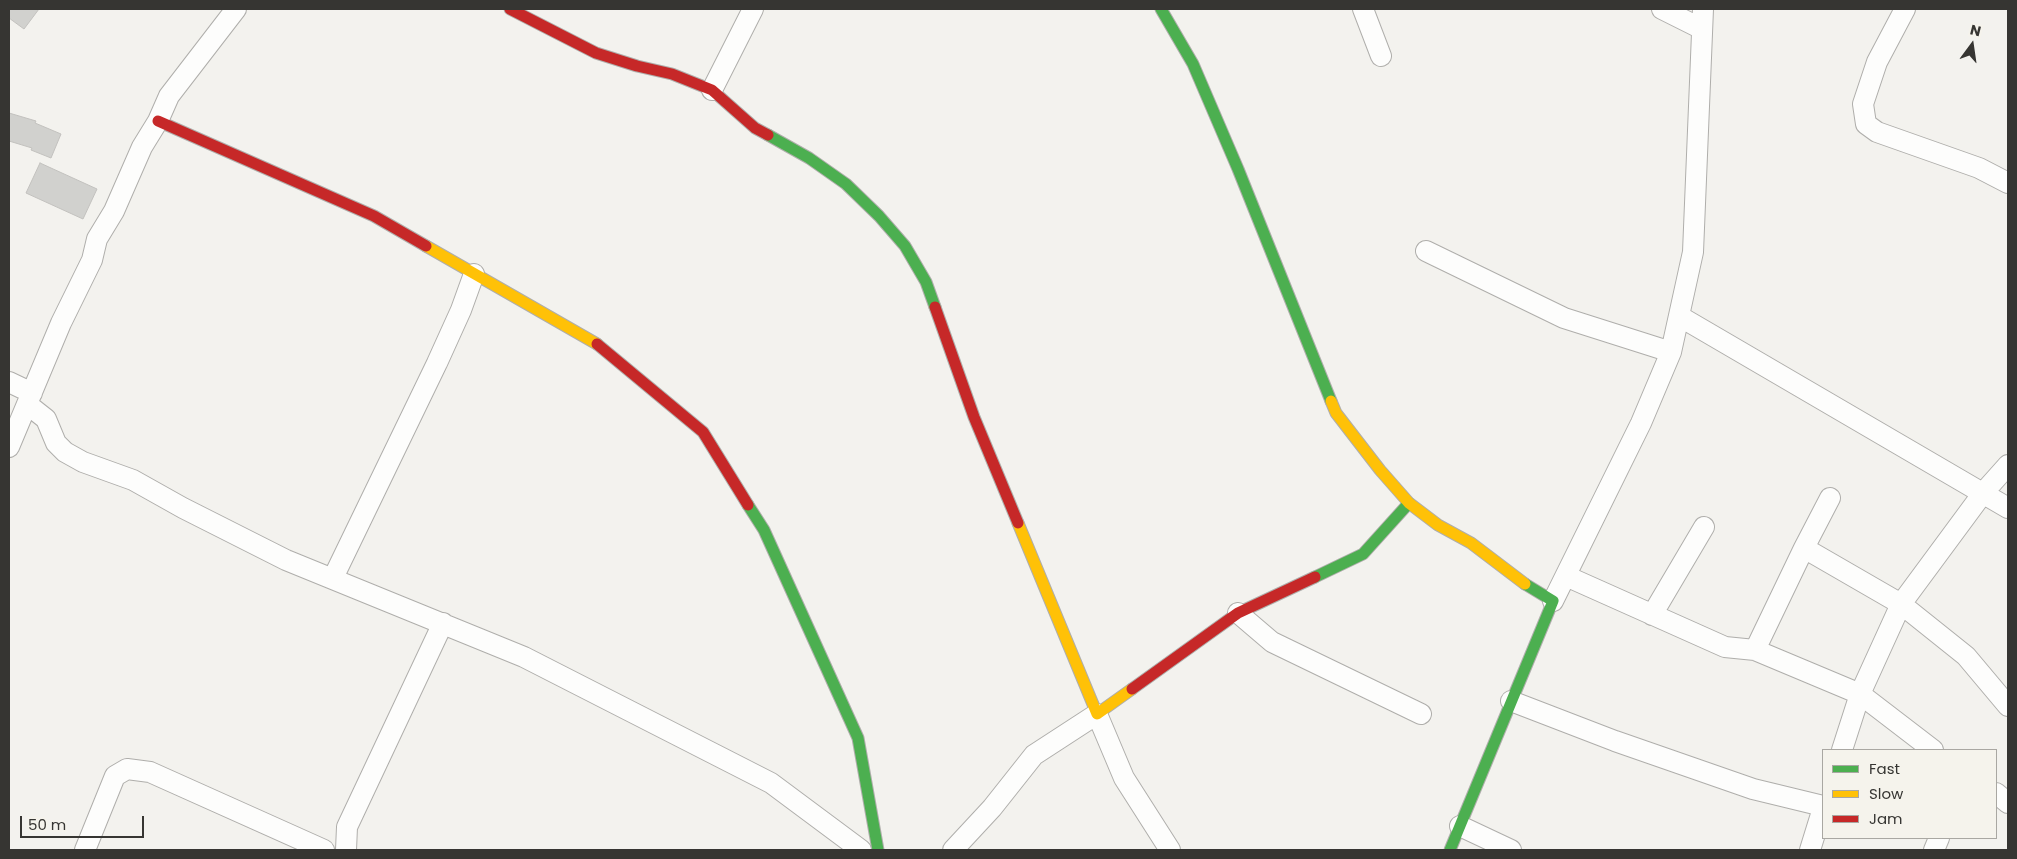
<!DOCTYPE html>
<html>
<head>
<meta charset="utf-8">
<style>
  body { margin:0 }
  #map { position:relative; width:2017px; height:859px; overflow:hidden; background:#f3f2ee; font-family:Poppins,sans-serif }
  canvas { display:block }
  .frame { position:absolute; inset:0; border:10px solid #363532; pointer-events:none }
  .legend { position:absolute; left:1822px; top:749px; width:175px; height:90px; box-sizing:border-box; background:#f5f3ec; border:1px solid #a9a7a2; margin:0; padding:6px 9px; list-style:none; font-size:15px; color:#363532 }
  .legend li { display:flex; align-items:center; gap:10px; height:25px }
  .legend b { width:25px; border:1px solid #a9a7a2 }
  .north { position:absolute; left:1947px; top:20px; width:50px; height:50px; -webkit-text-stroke:4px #f5f3ec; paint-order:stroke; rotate:14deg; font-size:14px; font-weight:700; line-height:20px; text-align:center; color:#363532 }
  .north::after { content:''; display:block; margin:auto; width:18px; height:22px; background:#363532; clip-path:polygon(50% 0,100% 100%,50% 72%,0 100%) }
  .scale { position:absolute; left:20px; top:816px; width:124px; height:22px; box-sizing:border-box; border:2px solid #363532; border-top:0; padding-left:6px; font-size:15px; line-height:18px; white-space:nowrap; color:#363532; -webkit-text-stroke:4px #f5f3ec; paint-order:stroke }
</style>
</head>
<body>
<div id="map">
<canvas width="2017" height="859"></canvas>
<div class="frame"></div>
<ul class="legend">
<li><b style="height:6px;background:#4caf50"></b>Fast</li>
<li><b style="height:6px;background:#ffc107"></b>Slow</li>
<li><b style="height:6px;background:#c62828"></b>Jam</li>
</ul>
<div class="north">N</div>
<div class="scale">50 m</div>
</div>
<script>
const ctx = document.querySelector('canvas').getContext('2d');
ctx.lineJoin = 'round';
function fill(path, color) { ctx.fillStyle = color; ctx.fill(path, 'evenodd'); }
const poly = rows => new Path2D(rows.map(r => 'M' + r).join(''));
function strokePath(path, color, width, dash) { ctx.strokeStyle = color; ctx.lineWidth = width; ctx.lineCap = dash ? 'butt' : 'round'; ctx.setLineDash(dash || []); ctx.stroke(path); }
const building = poly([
  [9,9,39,9,24,29,9,18,9,9],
  [9,113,36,121,35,123,61,134,51,158,31,150,32,148,9,141,9,113],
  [40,163,97,189,83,219,26,193,40,163]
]);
const street = poly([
  [1363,9,1381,56],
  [1662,9,1702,29],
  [1905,9,1877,62,1863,104,1866,124,1877,132,1979,168,2008,183],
  [712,90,753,9],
  [1426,251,1564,318,1671,352],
  [1679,316,2008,508],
  [9,382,32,393],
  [27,404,46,419,56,443,65,452,83,462,133,480,183,508,286,560,524,657,771,783,861,850],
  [9,447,61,323,92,260,97,239,114,211,142,147,158,121,169,96,236,9],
  [1804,548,1901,604,1966,656,2008,706],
  [1566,576,1725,647,1755,650,1860,694,1901,604,1983,493,2008,465],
  [333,578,437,363,461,310,474,274],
  [1553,601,1641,423,1671,352,1693,252,1703,9],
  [1238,613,1272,642,1421,714],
  [1652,615,1704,527],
  [1755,650,1804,548,1830,498],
  [1511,701,1615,741,1753,789,1823,806],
  [1842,750,1860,694,1933,750],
  [1996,793,2008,803],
  [1460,826,1511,850],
  [85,850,115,776,127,769,150,772,324,850],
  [346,850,347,827,443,623],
  [953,850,992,808,1034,755,1097,714,1124,778,1170,850],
  [1810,850,1823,808],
  [1934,850,1939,838]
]);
const fast = poly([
  [1161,9,1193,64,1238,169,1331,401],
  [768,135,809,158,846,184,879,216,905,246,926,282,935,307],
  [748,505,764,530,858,738,878,850],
  [1315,577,1363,554,1409,503],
  [1450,850,1553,601,1525,584]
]);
const slow = poly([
  [426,246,597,344],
  [1331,401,1336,413,1380,470,1409,503,1438,525,1471,543,1525,584],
  [1018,523,1097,714,1132,689]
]);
const jam = poly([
  [510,9,596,53,637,66,672,74,712,90,755,128,768,135],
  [158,121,374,216,426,246],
  [935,307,974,417,1018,523],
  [597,344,703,432,748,505],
  [1132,689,1238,613,1315,577]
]);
fill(building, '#d1d1ce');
strokePath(building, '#c2c1be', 1);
strokePath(street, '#afaeab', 22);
strokePath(fast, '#afaeab', 13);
strokePath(slow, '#afaeab', 13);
strokePath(jam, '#afaeab', 13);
strokePath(street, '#fdfdfc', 20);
strokePath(fast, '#4caf50', 11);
strokePath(slow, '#ffc107', 11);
strokePath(jam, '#c62828', 11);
</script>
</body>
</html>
